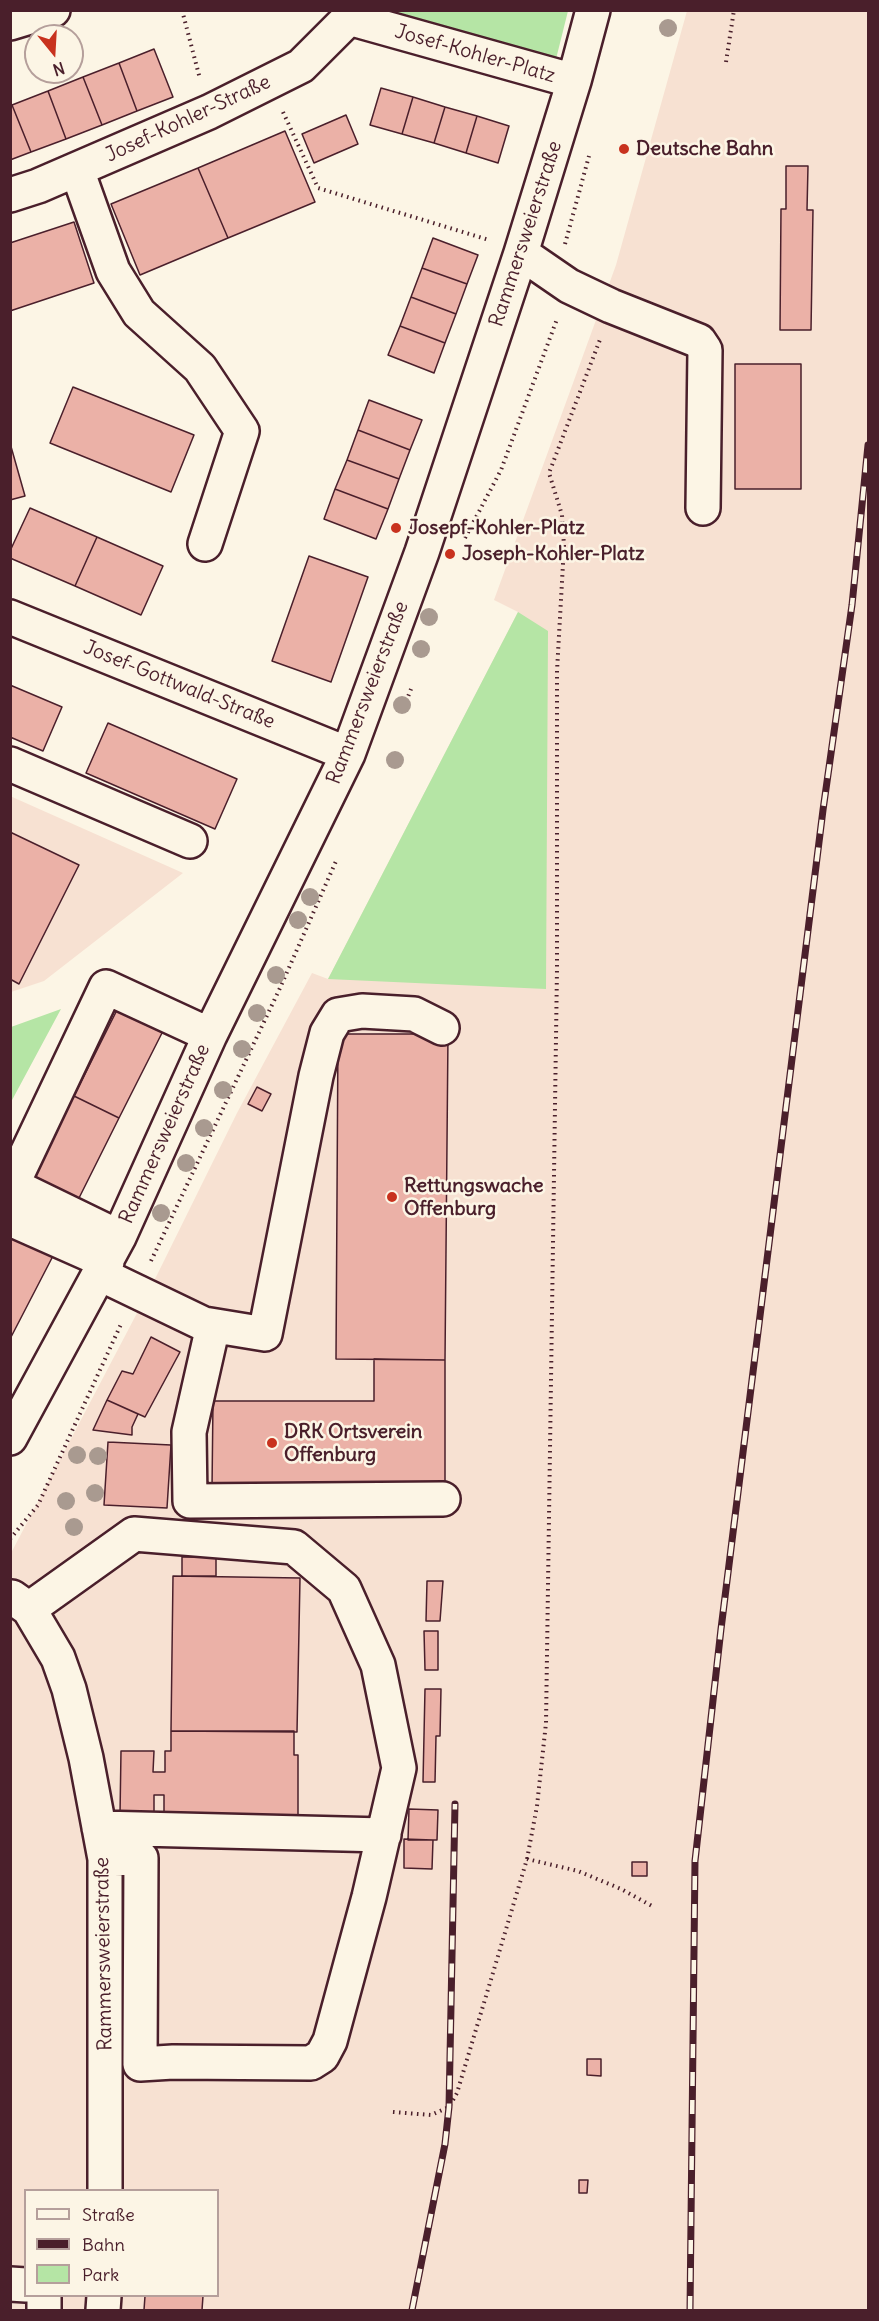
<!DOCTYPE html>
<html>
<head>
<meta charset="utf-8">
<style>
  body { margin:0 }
  #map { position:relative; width:879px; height:2321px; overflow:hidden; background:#fcf5e5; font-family:Delius,sans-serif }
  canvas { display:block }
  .frame { position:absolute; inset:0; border:12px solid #4a1f2b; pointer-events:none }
  .legend { position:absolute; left:24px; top:2189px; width:195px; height:108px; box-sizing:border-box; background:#fcf5e5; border:2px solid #b59f9b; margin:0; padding:8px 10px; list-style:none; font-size:18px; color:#4a1f2b }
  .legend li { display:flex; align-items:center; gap:12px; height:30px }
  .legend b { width:30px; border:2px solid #b59f9b }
  .north { position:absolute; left:24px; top:24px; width:60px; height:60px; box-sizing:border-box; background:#fcf5e5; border:2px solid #b59f9b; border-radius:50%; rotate:162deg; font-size:16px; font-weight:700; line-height:24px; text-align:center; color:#4a1f2b }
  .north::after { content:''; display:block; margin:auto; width:21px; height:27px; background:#c8321e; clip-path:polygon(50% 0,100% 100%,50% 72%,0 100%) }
</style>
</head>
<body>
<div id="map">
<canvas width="879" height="2321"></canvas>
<div class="frame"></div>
<ul class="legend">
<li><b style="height:8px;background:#fcf5e5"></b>Straße</li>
<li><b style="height:8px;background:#4a1f2b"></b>Bahn</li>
<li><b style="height:16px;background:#b5e5a5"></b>Park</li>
</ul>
<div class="north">N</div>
</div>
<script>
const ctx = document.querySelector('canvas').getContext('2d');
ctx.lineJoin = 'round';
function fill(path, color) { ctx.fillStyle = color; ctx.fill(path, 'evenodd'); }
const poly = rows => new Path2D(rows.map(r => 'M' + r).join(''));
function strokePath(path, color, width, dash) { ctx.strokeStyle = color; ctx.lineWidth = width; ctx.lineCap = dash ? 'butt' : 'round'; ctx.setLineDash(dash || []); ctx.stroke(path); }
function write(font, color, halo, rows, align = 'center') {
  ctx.font = font + ' Delius,sans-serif'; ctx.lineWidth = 5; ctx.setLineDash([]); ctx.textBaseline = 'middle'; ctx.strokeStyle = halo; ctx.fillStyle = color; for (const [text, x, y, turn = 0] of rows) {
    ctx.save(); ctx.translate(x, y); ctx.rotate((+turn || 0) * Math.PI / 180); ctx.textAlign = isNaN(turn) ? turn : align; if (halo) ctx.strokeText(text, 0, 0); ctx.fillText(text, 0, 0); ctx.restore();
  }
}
const built = poly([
  [687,11,868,11,868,2310,11,2310,10,1555,157,1275,237,1113,312,973,328,979,518,612,494,600,616,265],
  [26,2190,218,2190,218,2296,26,2296],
  [10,796,183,873,44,981,11,992]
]);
const green = poly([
  [376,10,568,11,556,59],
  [518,612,548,631,546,989,328,979],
  [61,1009,11,1102,11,1027]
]);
const building = poly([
  [154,49,173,97,137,111,119,63,154,49],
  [119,63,137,111,102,125,83,77,119,63],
  [83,77,102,125,66,139,48,91,83,77],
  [381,88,413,97,402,134,370,125,381,88],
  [48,91,66,139,31,152,12,105,48,91],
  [413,97,445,107,434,143,402,134,413,97],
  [10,105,12,105,31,152,10,160,10,105],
  [445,107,477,116,466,153,434,143,445,107],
  [346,115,358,144,314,163,302,134,346,115],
  [477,116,509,126,498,163,466,153,477,116],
  [285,131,315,202,228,238,198,168,285,131],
  [786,166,808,166,807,210,813,210,811,330,780,330,781,209,786,209,786,166],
  [198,168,228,238,140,275,111,204,198,168],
  [74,222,94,283,10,311,10,243,74,222],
  [433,238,478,255,467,284,422,268,433,238],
  [422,268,467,284,456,314,411,297,422,268],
  [411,297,456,314,445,343,400,326,411,297],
  [400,326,445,343,434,373,388,355,400,326],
  [735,364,801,364,801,489,735,489,735,364],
  [73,387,194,435,171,492,50,443,73,387],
  [369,400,422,420,410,450,358,430,369,400],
  [358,430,410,450,399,479,347,460,358,430],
  [10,443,25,496,10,500,10,443],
  [347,460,399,479,388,509,335,489,347,460],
  [335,489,388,509,376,539,324,519,335,489],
  [30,508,97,537,75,586,10,558,10,551,30,508],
  [97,537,163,566,141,615,75,586,97,537],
  [309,556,368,577,331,682,272,661,309,556],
  [10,685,62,707,43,751,10,737,10,685],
  [108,723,237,779,215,829,86,773,108,723],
  [10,832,79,865,19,984,10,979,10,832],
  [120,1004,165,1027,119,1118,74,1096,120,1004],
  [338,1034,448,1034,445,1360,336,1359,338,1034],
  [257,1087,271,1094,262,1111,248,1104,257,1087],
  [74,1096,119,1118,78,1200,32,1177,74,1096],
  [10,1232,54,1254,10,1339,10,1232],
  [151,1337,180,1352,145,1417,107,1400,122,1371,133,1374,151,1337],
  [374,1359,445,1360,445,1490,212,1489,213,1401,374,1401,374,1359],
  [107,1400,138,1414,132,1427,132,1435,93,1430,107,1400],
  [108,1442,171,1445,167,1508,104,1505,108,1442],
  [182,1557,216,1557,216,1576,182,1576,182,1557],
  [173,1576,300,1578,297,1732,171,1731,173,1576],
  [427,1581,443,1581,440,1621,426,1621,427,1581],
  [424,1631,438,1631,438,1670,425,1670,424,1631],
  [425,1689,441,1689,440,1736,436,1736,435,1782,423,1782,425,1689],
  [171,1731,294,1731,294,1755,298,1755,298,1818,164,1818,164,1795,154,1795,154,1815,120,1815,121,1751,154,1751,153,1772,165,1772,165,1751,171,1751,171,1731],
  [409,1809,438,1810,437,1840,408,1840,409,1809],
  [404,1839,433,1840,432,1869,404,1868,404,1839],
  [632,1862,647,1862,647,1876,632,1876,632,1862],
  [587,2059,601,2059,601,2076,587,2075,587,2059],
  [579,2180,588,2180,587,2193,579,2193,579,2180],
  [145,2296,203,2296,202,2310,144,2310,145,2296]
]);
const path = poly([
  [182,10,200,79],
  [726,62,734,10],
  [283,112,318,188,489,240],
  [565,244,589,156],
  [465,538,501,470,557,319],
  [404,707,411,689],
  [151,1261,280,988,337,859],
  [10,1539,38,1505,122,1322],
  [527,1859,537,1806,546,1723,557,969,557,671,564,546,562,515,549,473,601,337],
  [393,2112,431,2115,449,2107,457,2093,527,1859,578,1871,621,1889,652,1906]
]);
const minor = poly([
  [349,18,574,81],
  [10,23,53,10],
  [77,170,113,271,139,313,200,368,242,431,205,544],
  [10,195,38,186,209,112,301,66,349,18,351,10],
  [521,253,569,286,611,306,699,341,705,350,703,508],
  [10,617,348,754],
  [10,764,190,841],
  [10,1219,107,1262],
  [119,1237,12,1185,106,987,210,1035],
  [100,1274,204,1324,265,1334,316,1076,327,1033,338,1015,362,1011,414,1014,442,1028],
  [213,1326,189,1432,190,1501,443,1499],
  [10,1438,119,1237,210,1035,348,754,422,552,521,253,574,81,593,10],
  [12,1597,29,1609,58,1658,69,1689,86,1758,105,1859,105,2190],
  [29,1609,134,1534,294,1547,344,1589,378,1665,399,1768,369,1897,330,2041,322,2056,311,2063,173,2062,140,2064,141,1858,105,1859],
  [99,1828,384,1835],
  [10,2284,26,2285],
  [44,2310,44,2296],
  [103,2310,104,2296]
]);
const rail = poly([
  [412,2310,445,2144,449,2107,455,1804],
  [690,2310,695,1861,721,1629,823,810,852,605,868,445]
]);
const trees = [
  [668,28],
  [429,617],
  [421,649],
  [402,705],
  [395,760],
  [310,897],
  [298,920],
  [276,975],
  [257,1013],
  [242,1049],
  [223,1090],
  [204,1128],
  [186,1163],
  [161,1213],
  [77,1455],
  [98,1456],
  [95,1493],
  [66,1501],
  [74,1527]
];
const markers = [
  [624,149,6,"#c8321e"],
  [396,528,6,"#c8321e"],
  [450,554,6,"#c8321e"],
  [392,1197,6,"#c8321e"],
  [272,1443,6,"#c8321e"]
];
const streetNames = [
  ["Josef-Kohler-Platz",475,54,16],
  ["Josef-Kohler-Straße",188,119,-25],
  ["Rammersweierstraße",526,234,-72],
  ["Josef-Gottwald-Straße",179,685,22],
  ["Rammersweierstraße",368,693,-69],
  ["Rammersweierstraße",165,1134,-66],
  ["Rammersweierstraße",104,1954,-91]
];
const poiNames = [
  ["Deutsche Bahn",636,149],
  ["Josepf-Kohler-Platz",408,528],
  ["Joseph-Kohler-Platz",462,554],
  ["Rettungswache",404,1186],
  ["Offenburg",404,1209],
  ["DRK Ortsverein",284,1432],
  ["Offenburg",284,1455]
];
fill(built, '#f7e1d2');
fill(green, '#b5e5a5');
fill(building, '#ebb1a7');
strokePath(building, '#4a1f2b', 1.5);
strokePath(minor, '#4a1f2b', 38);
strokePath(path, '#4a1f2b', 4, [1.5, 4.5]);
strokePath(minor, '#fcf5e5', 33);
strokePath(rail, '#4a1f2b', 7);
strokePath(rail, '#fcf5e5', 4.5, [14]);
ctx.fillStyle = '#a99a90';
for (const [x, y] of trees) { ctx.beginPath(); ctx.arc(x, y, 9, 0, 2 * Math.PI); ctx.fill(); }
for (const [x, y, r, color] of markers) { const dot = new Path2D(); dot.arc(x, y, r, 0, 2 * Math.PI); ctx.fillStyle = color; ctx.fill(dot); strokePath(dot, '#fcf5e5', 2); }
write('20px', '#4a1f2b', '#fcf5e5', streetNames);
write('bold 20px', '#4a1f2b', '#fcf5e5', poiNames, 'left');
</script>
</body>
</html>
